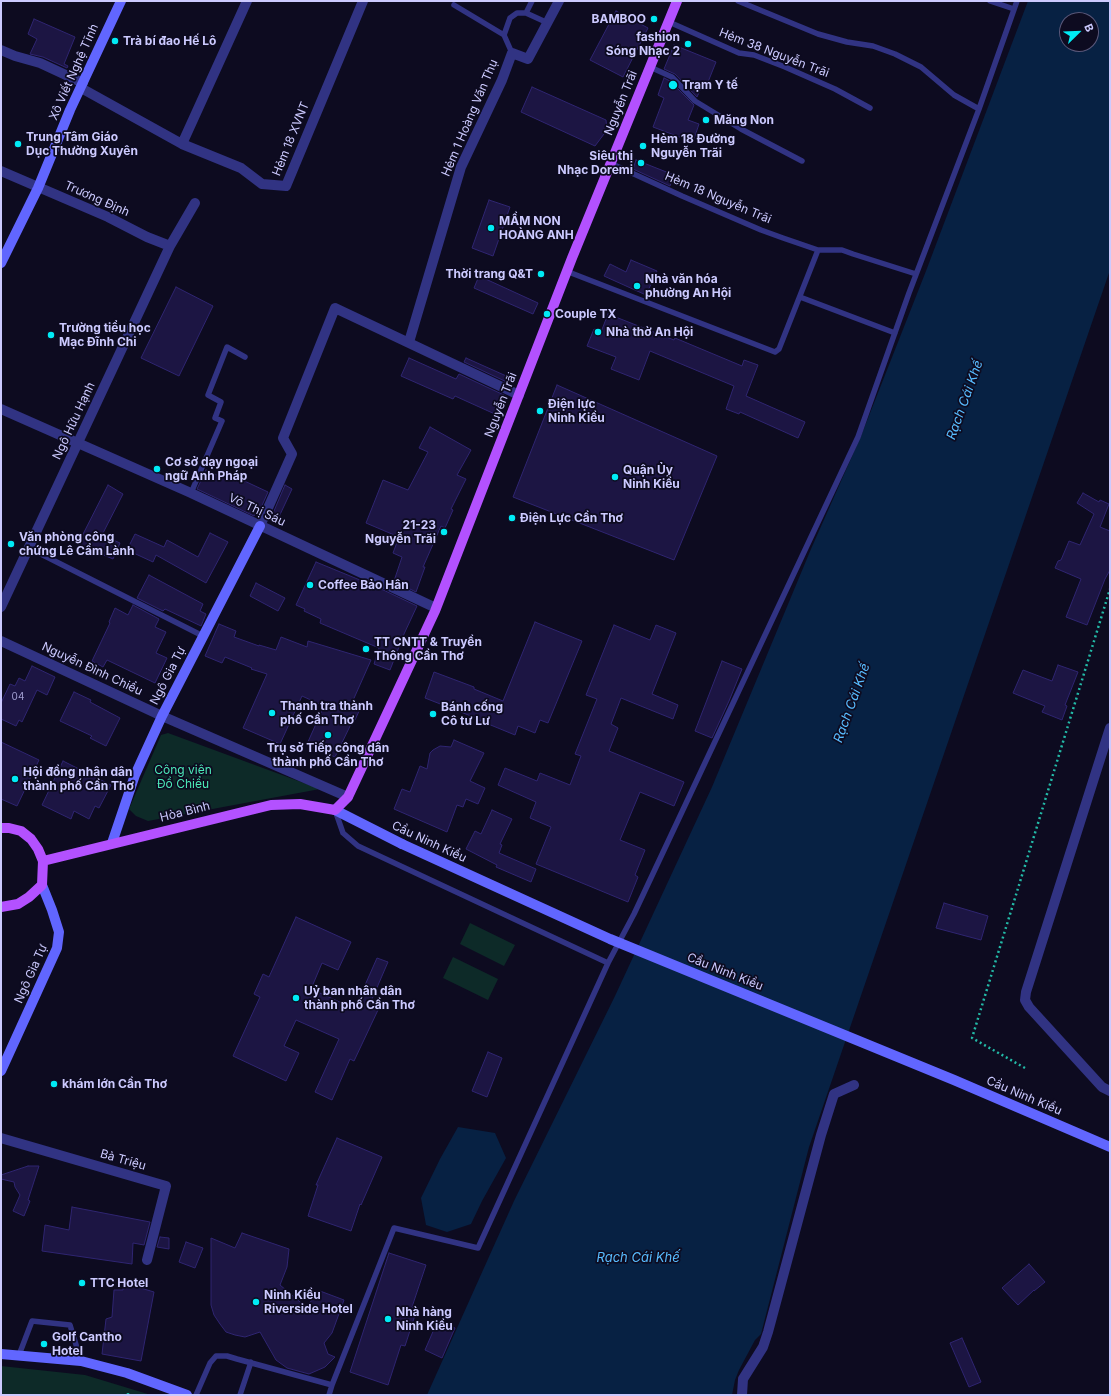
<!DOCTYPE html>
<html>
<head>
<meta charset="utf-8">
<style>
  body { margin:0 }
  #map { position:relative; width:1111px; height:1396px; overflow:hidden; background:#0d0b20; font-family:Inter,sans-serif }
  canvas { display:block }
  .frame { position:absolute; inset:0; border:2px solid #cccaff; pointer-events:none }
  .north { position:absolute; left:1059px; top:12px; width:40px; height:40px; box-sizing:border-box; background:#0d0b20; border:1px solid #595779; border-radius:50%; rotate:67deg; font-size:11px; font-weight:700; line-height:16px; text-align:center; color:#cccaff }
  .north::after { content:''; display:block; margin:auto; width:14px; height:18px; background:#00ebf5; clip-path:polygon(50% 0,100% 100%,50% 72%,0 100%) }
</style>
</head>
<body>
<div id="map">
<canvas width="1111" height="1396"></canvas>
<div class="frame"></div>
<div class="north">B</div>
</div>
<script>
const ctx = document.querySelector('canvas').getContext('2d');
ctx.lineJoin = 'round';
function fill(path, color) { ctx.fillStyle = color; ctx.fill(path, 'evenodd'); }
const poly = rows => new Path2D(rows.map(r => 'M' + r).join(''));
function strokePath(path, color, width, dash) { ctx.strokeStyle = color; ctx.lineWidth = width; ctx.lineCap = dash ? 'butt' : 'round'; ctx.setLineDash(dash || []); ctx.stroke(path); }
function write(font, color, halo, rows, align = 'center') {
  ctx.font = font + ' Inter,sans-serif'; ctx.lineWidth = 3.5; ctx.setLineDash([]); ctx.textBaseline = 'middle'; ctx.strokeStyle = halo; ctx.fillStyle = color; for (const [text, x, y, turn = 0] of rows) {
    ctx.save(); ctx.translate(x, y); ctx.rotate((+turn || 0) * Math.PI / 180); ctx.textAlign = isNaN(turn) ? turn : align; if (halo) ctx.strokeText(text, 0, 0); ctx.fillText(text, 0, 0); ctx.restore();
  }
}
const green = poly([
  [168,733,320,789,148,821,136,816,129,809,161,735],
  [470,923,515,945,504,966,460,944],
  [453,957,498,979,488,1000,443,978],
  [1,1366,85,1375,151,1395,1,1395]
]);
const water = poly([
  [1028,1,1110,1,1110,270,809,1147,761,1334,755,1340,739,1370,735,1380,732,1395,427,1395,514,1201,615,996,712,787,811,549,861,436,926,271],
  [1067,20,1091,20,1091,44,1067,44],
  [458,1127,495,1133,506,1158,482,1201,471,1224,447,1232,426,1225,421,1198,440,1159]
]);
const building = poly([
  [616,11,648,28,623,77,590,60,616,11],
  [34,19,75,37,64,64,68,66,67,68,43,57,30,54,37,39,28,34,34,19],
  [674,45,716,62,706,87,702,86,697,97,675,74,664,69,674,45],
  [664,78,670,81,694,105,688,120,699,124,693,142,653,127,664,98,658,95,664,78],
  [532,87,606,120,607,130,595,146,521,112,532,87],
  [636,160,674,175,670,186,633,169,636,160],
  [489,200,510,207,493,256,472,248,489,200],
  [631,260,657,271,646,295,604,276,610,264,626,272,631,260],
  [479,276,538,303,533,314,474,288,479,276],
  [176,287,213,306,179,376,141,358,176,287],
  [608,314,674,340,675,338,742,366,744,360,758,365,746,396,805,422,798,438,740,412,739,414,726,409,734,386,650,351,639,380,611,369,616,357,587,346,594,329,601,332,608,314],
  [409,358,456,379,459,374,506,396,497,415,455,396,453,399,401,376,409,358],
  [466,358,513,379,511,384,464,362,466,358],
  [557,385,717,456,674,560,513,497,557,385],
  [430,427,471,450,457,475,466,479,451,509,453,510,445,528,441,526,423,567,425,567,416,592,394,581,402,557,393,553,399,537,366,523,383,480,408,490,428,452,419,448,430,427],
  [206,470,221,477,223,471,268,492,259,512,257,511,254,516,197,489,206,470],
  [108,485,123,494,102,535,120,543,113,559,78,544,108,485],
  [285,485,292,489,277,521,271,518,285,485],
  [1083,493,1099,502,1100,500,1109,504,1100,527,1110,531,1110,570,1105,579,1087,625,1066,617,1081,579,1055,568,1058,561,1061,560,1069,541,1080,545,1094,514,1077,503,1083,493],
  [210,533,228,542,206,583,156,555,153,562,127,550,135,534,164,547,167,540,198,557,210,533],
  [316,562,377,587,417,606,404,634,390,670,374,664,379,648,320,623,321,619,304,611,305,609,296,605,316,562],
  [149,575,203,604,200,611,206,614,201,626,165,609,163,611,137,598,149,575],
  [256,583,285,598,278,611,250,596,256,583],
  [133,605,159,619,155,627,166,632,156,653,167,658,155,683,107,660,103,667,92,661,110,623,109,622,115,608,128,615,133,605],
  [535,622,582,641,548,723,540,720,535,733,518,726,515,735,476,719,476,718,425,698,434,672,474,687,474,689,503,701,535,622],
  [219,624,236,631,234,637,259,646,259,645,276,650,281,637,307,647,308,641,371,660,351,705,360,709,355,720,353,720,335,757,307,744,324,706,302,696,280,744,243,728,267,674,251,669,252,668,225,657,222,663,205,656,219,624],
  [614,625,650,640,656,625,676,633,652,694,678,705,673,719,621,698,611,724,618,728,609,751,684,782,674,806,640,792,620,840,645,850,635,875,638,877,628,902,536,864,551,827,530,818,536,802,498,785,505,768,537,781,540,773,570,785,581,756,575,754,597,699,586,695,614,625],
  [722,661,742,669,729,701,712,738,695,731,722,661],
  [1058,665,1078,672,1065,705,1067,706,1062,720,1042,712,1045,706,1013,693,1023,670,1052,681,1058,665],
  [32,666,55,677,47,695,37,690,22,722,19,720,16,726,1,719,1,703,10,684,15,686,19,678,25,681,32,666],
  [74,692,91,700,90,702,120,718,106,746,90,738,92,736,60,721,74,692],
  [454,740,484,753,470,781,485,788,478,804,466,799,463,807,457,805,447,832,394,809,402,789,410,792,420,766,427,769,430,753,433,750,440,746,451,747,454,740],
  [1,742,39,760,17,806,1,799,1,742],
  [63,761,111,785,99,808,95,806,89,819,74,811,71,819,42,805,63,761],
  [492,810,512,819,500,844,502,845,499,853,536,869,531,882,496,867,497,865,466,849,475,831,481,834,492,810],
  [944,903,988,916,981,940,936,928,944,903],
  [296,917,351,942,338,970,322,963,311,989,353,1008,357,1000,358,1001,377,958,388,962,369,1006,378,1010,354,1061,350,1059,332,1100,315,1092,339,1039,296,1020,284,1046,299,1053,286,1081,233,1056,260,997,254,994,263,974,269,977,296,917],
  [488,1052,502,1058,487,1097,472,1091,488,1052],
  [337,1138,382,1157,361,1205,360,1204,351,1231,308,1216,318,1185,316,1185,337,1138],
  [28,1166,39,1166,28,1200,30,1201,24,1216,13,1211,20,1195,15,1187,14,1182,1,1179,1,1175,28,1166],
  [72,1207,150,1222,144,1245,133,1243,132,1264,42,1251,45,1225,69,1230,72,1207],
  [242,1233,289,1249,287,1267,280,1285,306,1307,320,1291,344,1300,332,1333,324,1343,328,1354,335,1357,325,1367,309,1374,287,1368,276,1360,260,1332,245,1337,235,1335,226,1332,220,1324,214,1315,211,1305,211,1238,235,1248,242,1233],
  [160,1237,169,1238,169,1249,157,1247,160,1237],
  [186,1242,203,1248,195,1268,179,1262,186,1242],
  [389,1253,426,1265,412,1307,417,1309,405,1346,401,1345,388,1385,350,1372,389,1253],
  [1029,1264,1045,1282,1034,1291,1034,1290,1018,1305,1002,1288,1029,1264],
  [124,1283,154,1292,141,1361,102,1354,106,1319,112,1317,114,1290,123,1290,124,1283],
  [438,1320,455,1328,442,1358,425,1350,438,1320],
  [962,1338,981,1382,969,1387,950,1343,962,1338]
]);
const path = poly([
  [1025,1068,972,1038,1110,589],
  [128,1395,128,1392]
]);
const lane = poly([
  [738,1,818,34,847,42,873,46,895,54,921,67,954,95,979,109],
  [990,1,1014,9],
  [454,5,504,35],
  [526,13,548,23],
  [669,22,739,53,754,55,785,67,835,89,870,108],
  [512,53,504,35,510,18,517,13,526,13,532,1],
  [650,67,672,77,695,101,741,129,802,161],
  [610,163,682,196,761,230,783,238,818,250,842,250,853,254,916,274],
  [566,271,775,352,779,349,818,250],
  [800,297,895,333],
  [191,493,222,421,215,418,221,402,208,395,227,347,245,357],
  [29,548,203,636],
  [335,810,343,833,358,846,608,963],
  [19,1355,32,1321,70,1325,81,1361],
  [196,1395,210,1363,216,1356,227,1356,237,1359,332,1385],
  [240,1395,251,1362],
  [329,1395,332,1385,394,1228,478,1248,608,963,634,914,858,437,909,293,979,109,1017,1]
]);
const street = poly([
  [1,50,15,56,40,63,83,83],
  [81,88,182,144,241,168,262,184,286,186,363,1],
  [182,144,247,1],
  [1,171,108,217,147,237,170,246],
  [409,342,461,167,502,80,512,53,528,59,559,1],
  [1,409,191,493,436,608],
  [260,526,292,454,283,438,335,308,519,395],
  [1,607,170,246,195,203],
  [1,641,162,716,348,797],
  [1110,728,1026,992,1025,1000,1029,1007,1102,1087,1110,1091],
  [1,1138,166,1186,147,1260],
  [742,1395,743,1379,763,1347,768,1332,821,1135,834,1094,854,1085]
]);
const secondary = poly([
  [1,263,38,188,70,110,121,1],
  [335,810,402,844],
  [112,843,135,775,162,716,260,526],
  [1,1071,57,948,59,932,52,910,42,885],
  [1,1354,81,1361,127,1373,187,1395]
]);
const primary = poly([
  [1,828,9,828,21,831,31,839,38,849,43,861,42,885,29,897,18,904,1,907],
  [43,861,271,805,300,804,335,810,348,797,435,611,572,258,677,1]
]);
const secondaryBridge = poly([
  [402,844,610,939,954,1080,1110,1147]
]);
const markers = [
  [654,19,4,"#00ebf5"],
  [115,41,4,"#00ebf5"],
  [688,44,4,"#00ebf5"],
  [673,85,5,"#00ebf5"],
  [706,120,4,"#00ebf5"],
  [18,144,4,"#00ebf5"],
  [643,146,4,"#00ebf5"],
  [641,163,4,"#00ebf5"],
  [491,228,4,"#00ebf5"],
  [541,274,4,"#00ebf5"],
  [637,286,4,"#00ebf5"],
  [547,314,4,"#00ebf5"],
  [598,332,4,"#00ebf5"],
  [51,335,4,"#00ebf5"],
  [540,411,4,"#00ebf5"],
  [157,469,4,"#00ebf5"],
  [615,477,4,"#00ebf5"],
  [512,518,4,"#00ebf5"],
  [444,532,4,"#00ebf5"],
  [11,544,4,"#00ebf5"],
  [310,585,4,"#00ebf5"],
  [366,649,4,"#00ebf5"],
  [272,713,4,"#00ebf5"],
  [433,714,4,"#00ebf5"],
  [328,735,4,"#00ebf5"],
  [15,779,4,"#00ebf5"],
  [296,998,4,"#00ebf5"],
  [54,1084,4,"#00ebf5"],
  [82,1283,4,"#00ebf5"],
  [256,1302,4,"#00ebf5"],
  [388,1319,4,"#00ebf5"],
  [44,1344,4,"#00ebf5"]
];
const numberNames = [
  ["04",18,697]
];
const poiNames = [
  ["BAMBOO",646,19,"right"],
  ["fashion",680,37,"right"],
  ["Sóng Nhạc 2",680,51,"right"],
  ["Trà bí đao Hế Lô",123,41],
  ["Trạm Y tế",682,85],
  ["Măng Non",714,120],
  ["Trung Tâm Giáo",26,137],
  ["Dục Thường Xuyên",26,151],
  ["Hẻm 18 Đường",651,139],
  ["Nguyễn Trãi",651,153],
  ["Siêu thị",633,156,"right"],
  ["Nhạc Doremi",633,170,"right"],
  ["MẦM NON",499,221],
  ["HOÀNG ANH",499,235],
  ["Thời trang Q&T",533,274,"right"],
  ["Nhà văn hóa",645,279],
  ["phường An Hội",645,293],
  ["Couple TX",555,314],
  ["Trường tiểu học",59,328],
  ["Mạc Đĩnh Chi",59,342],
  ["Nhà thờ An Hội",606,332],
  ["Điện lực",548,404],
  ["Ninh Kiều",548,418],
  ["Cơ sở dạy ngoại",165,462],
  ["ngữ Anh Pháp",165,476],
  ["Quận Ủy",623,470],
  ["Ninh Kiều",623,484],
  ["Điện Lực Cần Thơ",520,518],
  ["21-23",436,525,"right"],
  ["Nguyễn Trãi",436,539,"right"],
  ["Văn phòng công",19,537],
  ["chứng Lê Cẩm Lành",19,551],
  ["Coffee Bảo Hân",318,585],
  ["TT CNTT & Truyền",374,642],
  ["Thông Cần Thơ",374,656],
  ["Thanh tra thành",280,706],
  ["phố Cần Thơ",280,720],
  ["Bánh cống",441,707],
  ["Cô tư Lư",441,721],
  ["Trụ sở Tiếp công dân",328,748,"center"],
  ["thành phố Cần Thơ",328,762,"center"],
  ["Hội đồng nhân dân",23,772],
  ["thành phố Cần Thơ",23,786],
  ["Uỷ ban nhân dân",304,991],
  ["thành phố Cần Thơ",304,1005],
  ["khám lớn Cần Thơ",62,1084],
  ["TTC Hotel",90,1283],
  ["Ninh Kiều",264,1295],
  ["Riverside Hotel",264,1309],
  ["Nhà hàng",396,1312],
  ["Ninh Kiều",396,1326],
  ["Golf Cantho",52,1337],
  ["Hotel",52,1351]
];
const streetNames = [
  ["Hẻm 38 Nguyễn Trãi",774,53,21],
  ["Xô Viết Nghệ Tĩnh",74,72,-66],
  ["Nguyễn Trãi",621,103,-68],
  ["Hẻm 1 Hoàng Văn Thụ",470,118,-67],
  ["Hẻm 18 XVNT",291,139,-68],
  ["Hẻm 18 Nguyễn Trãi",718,198,23],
  ["Trương Định",97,199,24],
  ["Nguyễn Trãi",501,405,-69],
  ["Ngô Hữu Hạnh",74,421,-65],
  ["Võ Thị Sáu",257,510,25],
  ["Nguyễn Đình Chiểu",92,669,25],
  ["Ngô Gia Tự",168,676,-63],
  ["Hòa Bình",185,812,-14],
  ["Cầu Ninh Kiều",429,842,25],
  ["Cầu Ninh Kiều",725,972,22],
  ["Ngô Gia Tự",31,974,-66],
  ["Cầu Ninh Kiều",1024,1096,23],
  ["Bà Triệu",123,1160,16]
];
const parkNames = [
  ["Công viên",183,770],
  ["Đồ Chiểu",183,784]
];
const waterNames = [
  ["Rạch Cái Khế",965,400,-70],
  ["Rạch Cái Khế",852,703,-70],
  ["Rạch Cái Khế",638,1258]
];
fill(green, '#0d2a28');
fill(water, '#072143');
fill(building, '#1c1543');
strokePath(building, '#2f2571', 1);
strokePath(path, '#23baa7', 2.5, [2, 3]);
strokePath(lane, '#313383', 5.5);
strokePath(street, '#313383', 10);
strokePath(secondary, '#6166ff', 10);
strokePath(primary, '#b351ff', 10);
strokePath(secondaryBridge, '#6166ff', 10);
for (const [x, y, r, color] of markers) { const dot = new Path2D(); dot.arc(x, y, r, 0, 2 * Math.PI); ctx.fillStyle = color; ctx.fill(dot); strokePath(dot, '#0d0b20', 1.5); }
write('10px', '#a09dd0', null, numberNames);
write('bold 12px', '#cccaff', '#0d0b20', poiNames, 'left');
write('12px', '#cccaff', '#0d0b20', streetNames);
write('12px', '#4ce9b8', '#0d0b20', parkNames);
write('italic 13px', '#58bcff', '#0d0b20', waterNames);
</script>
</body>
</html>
